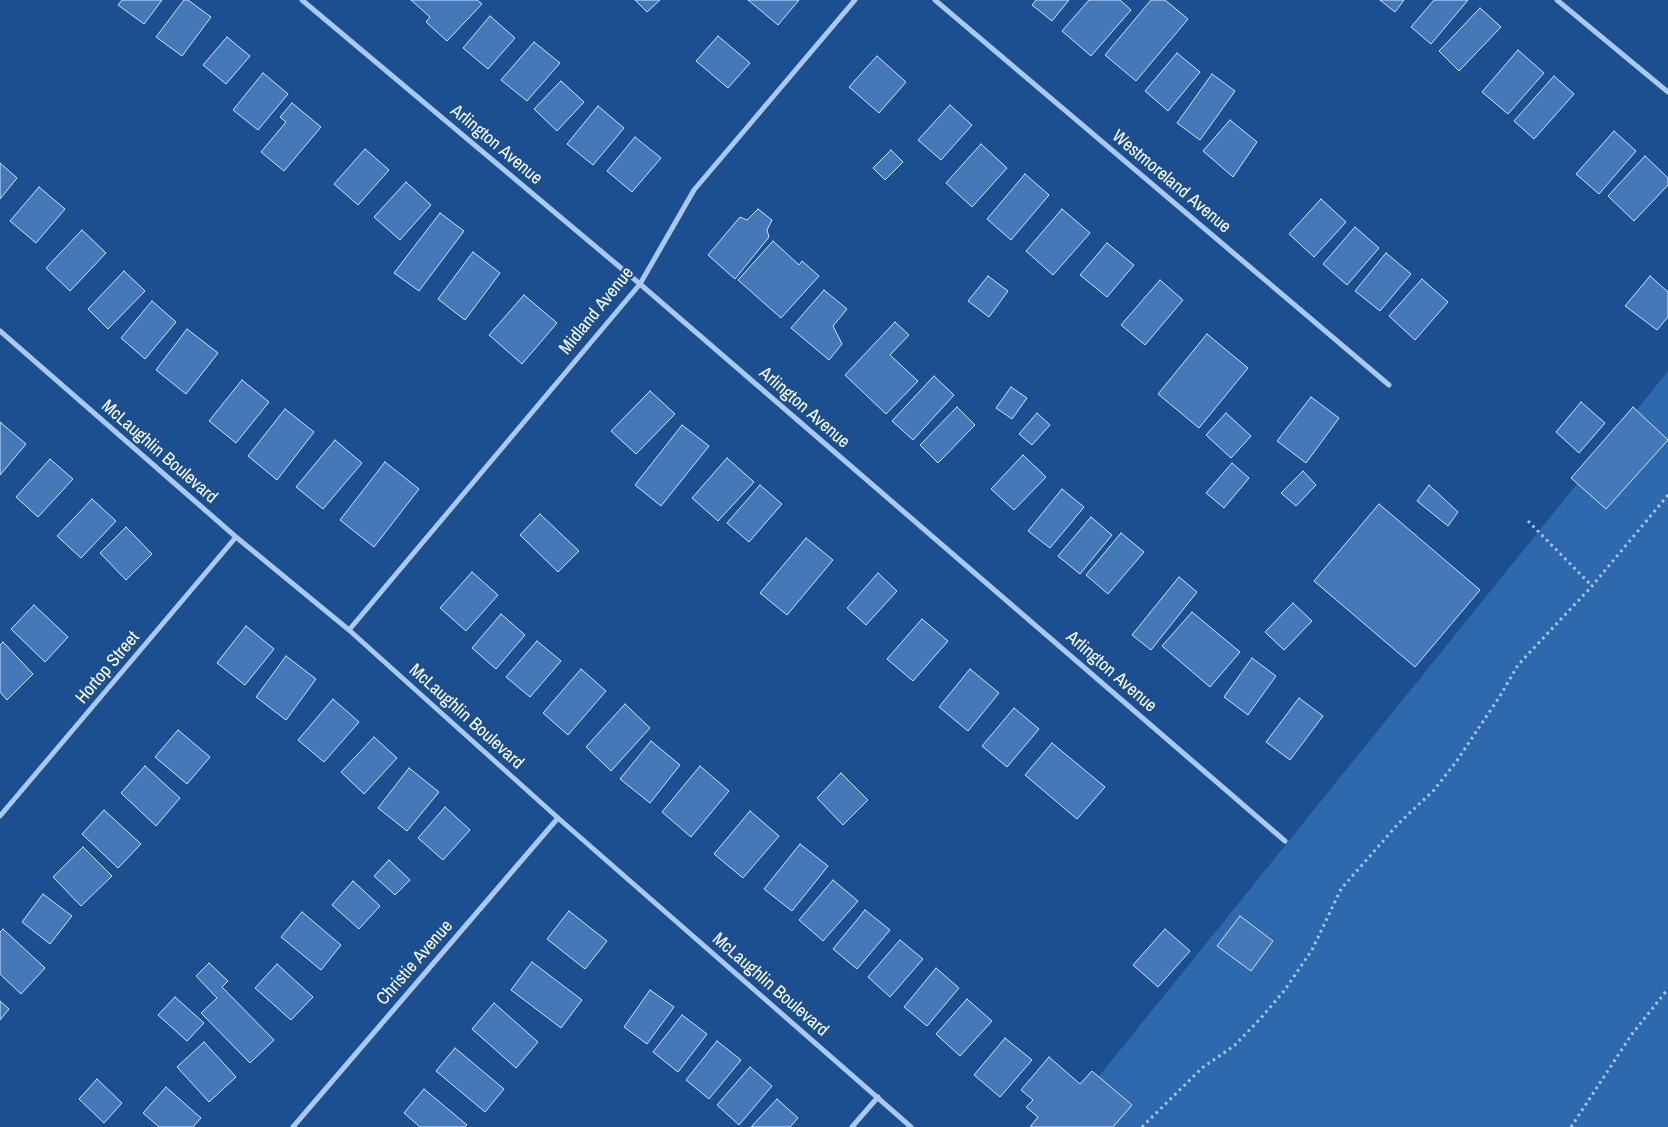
<!DOCTYPE html>
<html>
<head>
<meta charset="utf-8">
<style>
  body { margin:0 }
  canvas { display:block; background:#1b4f8f }
</style>
</head>
<body>
<canvas width="1668" height="1127"></canvas>
<script>
const ctx = document.querySelector('canvas').getContext('2d');
ctx.lineJoin = 'round';
function fill(path, color) { ctx.fillStyle = color; ctx.fill(path, 'evenodd'); }
const poly = rows => new Path2D(rows.map(r => 'M' + r).join(''));
function strokePath(path, color, width, dash) { ctx.strokeStyle = color; ctx.lineWidth = width; ctx.lineCap = dash ? 'butt' : 'round'; ctx.setLineDash(dash || []); ctx.stroke(path); }
function write(font, color, halo, rows, align = 'center') {
  ctx.font = font + ' "Archivo Narrow",sans-serif'; ctx.lineWidth = 4.5; ctx.setLineDash([]); ctx.textBaseline = 'middle'; ctx.strokeStyle = halo; ctx.fillStyle = color; for (const [text, x, y, turn = 0] of rows) {
    ctx.save(); ctx.translate(x, y); ctx.rotate((+turn || 0) * Math.PI / 180); ctx.textAlign = isNaN(turn) ? turn : align; if (halo) ctx.strokeText(text, 0, 0); ctx.fillText(text, 0, 0); ctx.restore();
  }
}
const green = poly([
  [1668,371,1668,1127,1058,1127]
]);
const building = poly([
  [122,0,162,0,144,24,118,5,122,0],
  [184,0,188,0,211,17,182,56,156,37,184,0],
  [411,0,477,0,482,4,447,41,426,22,430,17,411,0],
  [635,0,660,0,647,12,635,0],
  [748,0,799,0,778,25,748,0],
  [1036,0,1069,0,1052,21,1032,5,1036,0],
  [1089,0,1120,0,1131,10,1091,56,1062,31,1089,0],
  [1151,0,1165,0,1188,19,1136,81,1105,55,1151,0],
  [1380,0,1404,0,1395,12,1380,0],
  [1434,0,1468,0,1431,44,1411,27,1434,0],
  [1480,8,1501,27,1459,71,1439,51,1480,8],
  [490,16,515,38,488,69,463,48,490,16],
  [718,36,750,63,728,88,696,61,718,36],
  [227,37,250,56,226,84,203,65,227,37],
  [534,42,560,63,527,101,501,80,534,42],
  [1518,50,1544,73,1508,114,1482,92,1518,50],
  [1177,53,1200,72,1168,111,1145,91,1177,53],
  [877,56,906,82,879,113,849,87,877,56],
  [263,73,288,94,258,130,233,110,263,73],
  [1212,74,1235,91,1200,140,1177,123,1212,74],
  [1554,76,1574,94,1534,139,1514,121,1554,76],
  [561,81,584,102,557,131,534,109,561,81],
  [292,103,321,127,284,171,261,152,286,122,280,117,292,103],
  [950,105,972,125,941,160,918,140,950,105],
  [598,106,624,128,593,165,567,144,598,106],
  [1230,120,1257,142,1233,177,1203,151,1230,120],
  [1614,131,1636,151,1599,194,1576,174,1614,131],
  [635,137,661,158,632,192,607,171,635,137],
  [981,144,1007,168,972,207,946,183,981,144],
  [365,149,389,170,358,205,334,184,365,149],
  [891,150,903,162,885,180,873,168,891,150],
  [1645,156,1668,178,1668,185,1634,221,1608,196,1645,156],
  [0,163,17,178,0,199,0,163],
  [1025,174,1049,195,1011,240,987,219,1025,174],
  [406,182,431,205,400,240,374,217,406,182],
  [39,187,65,209,36,243,10,221,39,187],
  [1321,199,1346,222,1314,257,1289,234,1321,199],
  [758,209,772,220,767,230,769,237,735,279,708,255,740,217,747,220,758,209],
  [1062,209,1090,233,1053,275,1026,251,1062,209],
  [440,213,464,231,419,291,394,273,440,213],
  [1355,227,1379,248,1347,285,1323,264,1355,227],
  [82,230,106,253,70,291,46,268,82,230],
  [773,241,799,265,802,261,819,276,781,318,738,280,773,241],
  [1107,243,1134,265,1107,297,1080,275,1107,243],
  [473,252,500,273,465,320,438,299,473,252],
  [1386,253,1411,274,1380,311,1355,291,1386,253],
  [124,271,145,291,108,329,88,309,124,271],
  [988,276,1008,291,989,317,968,301,988,276],
  [1650,276,1668,292,1668,317,1657,330,1625,306,1650,276],
  [1422,279,1448,302,1415,340,1389,316,1422,279],
  [1160,280,1183,300,1145,345,1121,325,1160,280],
  [824,290,847,309,833,326,842,344,829,360,791,328,824,290],
  [524,295,557,323,522,364,489,335,524,295],
  [152,301,176,322,145,359,121,338,152,301],
  [895,322,909,335,890,355,918,381,886,414,845,375,895,322],
  [187,329,218,353,186,394,156,370,187,329],
  [1207,334,1248,368,1199,428,1158,394,1207,334],
  [934,376,954,395,913,440,892,421,934,376],
  [242,380,269,402,236,443,209,421,242,380],
  [1011,387,1027,398,1012,419,996,408,1011,387],
  [650,391,675,414,636,454,611,431,650,391],
  [1311,397,1339,418,1306,463,1277,441,1311,397],
  [1581,402,1605,423,1579,453,1556,432,1581,402],
  [957,407,975,425,938,463,920,445,957,407],
  [1633,407,1668,440,1606,509,1571,478,1633,407],
  [285,409,314,432,277,480,248,456,285,409],
  [1037,413,1050,425,1032,445,1019,434,1037,413],
  [1226,413,1251,436,1231,458,1206,435,1226,413],
  [0,422,26,444,0,475,0,422],
  [682,425,709,446,661,506,635,485,682,425],
  [335,440,362,463,323,509,296,487,335,440],
  [1023,455,1046,477,1014,510,991,489,1023,455],
  [727,458,754,482,718,521,692,498,727,458],
  [50,459,73,479,38,517,16,497,50,459],
  [385,462,419,489,374,547,340,520,385,462],
  [1232,463,1249,478,1224,508,1206,493,1232,463],
  [1303,471,1316,485,1296,506,1281,493,1303,471],
  [760,485,782,504,749,542,727,523,760,485],
  [1429,485,1458,512,1448,526,1417,501,1429,485],
  [1062,489,1084,507,1050,548,1028,531,1062,489],
  [92,499,116,521,81,558,57,536,92,499],
  [1379,504,1480,590,1415,667,1314,581,1379,504],
  [540,514,579,551,558,572,520,535,540,514],
  [1091,517,1112,535,1080,574,1058,556,1091,517],
  [126,527,152,554,126,580,100,553,126,527],
  [1121,533,1144,552,1108,594,1086,575,1121,533],
  [806,538,833,560,787,615,760,593,806,538],
  [472,572,498,595,466,631,440,608,472,572],
  [878,573,897,591,866,625,847,608,878,573],
  [1179,577,1197,592,1151,650,1132,635,1179,577],
  [1293,603,1312,621,1284,650,1265,632,1293,603],
  [34,605,68,637,45,662,11,629,34,605],
  [1192,612,1240,652,1210,687,1162,646,1192,612],
  [501,614,525,635,496,669,472,648,501,614],
  [922,619,948,641,913,681,887,659,922,619],
  [246,626,274,649,245,685,217,663,246,626],
  [537,641,561,661,530,697,506,677,537,641],
  [3,642,33,674,7,700,0,692,0,645,3,642],
  [286,656,316,679,286,720,256,697,286,656],
  [1252,658,1276,676,1248,715,1224,697,1252,658],
  [581,669,606,691,568,735,543,713,581,669],
  [970,669,999,693,968,731,939,707,970,669],
  [1299,698,1323,716,1290,760,1266,742,1299,698],
  [333,699,359,722,324,762,298,740,333,699],
  [625,704,650,728,611,771,586,747,625,704],
  [1014,708,1039,729,1007,767,982,746,1014,708],
  [178,730,210,757,187,784,155,757,178,730],
  [374,737,397,758,364,794,341,772,374,737],
  [651,741,680,765,650,803,620,779,651,741],
  [1052,743,1105,787,1077,819,1025,775,1052,743],
  [145,766,180,798,156,826,121,793,145,766],
  [700,766,729,791,691,837,662,812,700,766],
  [409,768,439,792,407,831,378,808,409,768],
  [841,773,868,800,843,825,817,798,841,773],
  [445,807,470,830,443,860,418,838,445,807],
  [104,810,141,844,118,868,82,834,104,810],
  [750,811,779,836,743,878,714,854,750,811],
  [800,844,828,866,792,911,764,889,800,844],
  [83,847,112,876,81,906,53,877,83,847],
  [389,860,410,880,395,895,374,876,389,860],
  [833,880,858,901,823,941,799,920,833,880],
  [353,881,380,906,359,929,332,905,353,881],
  [43,894,72,916,50,944,22,922,43,894],
  [865,910,890,930,857,969,833,949,865,910],
  [569,911,607,941,585,969,547,939,569,911],
  [302,912,341,945,321,970,281,937,302,912],
  [1240,916,1273,941,1251,971,1217,946,1240,916],
  [3,929,45,968,21,994,0,974,0,932,3,929],
  [1165,929,1190,951,1158,987,1133,965,1165,929],
  [900,940,923,959,890,997,868,977,900,940],
  [532,962,582,1000,561,1028,511,990,532,962],
  [209,963,228,981,222,987,274,1040,250,1063,201,1013,217,998,196,976,209,963],
  [277,964,313,997,291,1020,255,988,277,964],
  [936,968,959,988,927,1026,904,1007,936,968],
  [650,990,674,1007,647,1044,624,1027,650,990],
  [175,997,204,1023,187,1041,158,1015,175,997],
  [967,999,992,1021,960,1056,936,1034,967,999],
  [0,1001,9,1009,0,1020,0,1001],
  [494,1003,538,1042,516,1068,472,1029,494,1003],
  [682,1015,707,1034,678,1072,653,1052,682,1015],
  [1005,1038,1032,1060,1000,1097,974,1075,1005,1038],
  [717,1041,741,1060,709,1099,686,1080,717,1041],
  [204,1042,236,1077,209,1102,177,1067,204,1042],
  [455,1048,504,1089,485,1112,436,1071,455,1048],
  [1049,1057,1080,1084,1092,1071,1132,1105,1113,1127,1030,1127,1038,1117,1026,1107,1033,1100,1021,1090,1049,1057],
  [750,1067,772,1086,739,1125,717,1105,750,1067],
  [97,1079,122,1103,104,1123,79,1099,97,1079],
  [166,1087,201,1118,193,1127,159,1127,143,1113,166,1087],
  [424,1089,467,1125,465,1127,420,1127,404,1113,424,1089],
  [777,1099,798,1118,790,1127,751,1127,777,1099]
]);
const path = poly([
  [1528,521,1592,586],
  [1142,1127,1202,1068,1235,1045,1260,1019,1284,991,1312,950,1341,889,1398,824,1434,790,1456,762,1500,696,1518,665,1592,586,1668,495],
  [1571,1127,1632,1034,1668,989]
]);
const minor = poly([
  [302,0,640,284,1285,841],
  [935,0,1389,385],
  [1557,0,1668,92],
  [0,331,236,537,349,630,558,818,911,1127],
  [349,630,640,284,694,190,855,0],
  [0,816,236,537],
  [293,1127,558,818],
  [852,1127,878,1097]
]);
const streetNames = [
  ["Arlington Avenue",496,145,40],
  ["Westmoreland Avenue",1171,182,40],
  ["Midland Avenue",597,311,-51],
  ["Arlington Avenue",804,408,41],
  ["McLaughlin Boulevard",159,452,41],
  ["Hortop Street",108,668,-50],
  ["Arlington Avenue",1111,672,41],
  ["McLaughlin Boulevard",466,717,42],
  ["Christie Avenue",415,963,-49],
  ["McLaughlin Boulevard",770,985,41]
];
fill(green, '#2e69ad');
fill(building, '#4478b7');
strokePath(building, '#cfe3fa', 1);
strokePath(path, '#a9c9ee', 3, [2.5, 4]);
strokePath(minor, '#a9c9ee', 5);
write('18px', '#fff', '#1b4f8f', streetNames);
</script>
</body>
</html>
